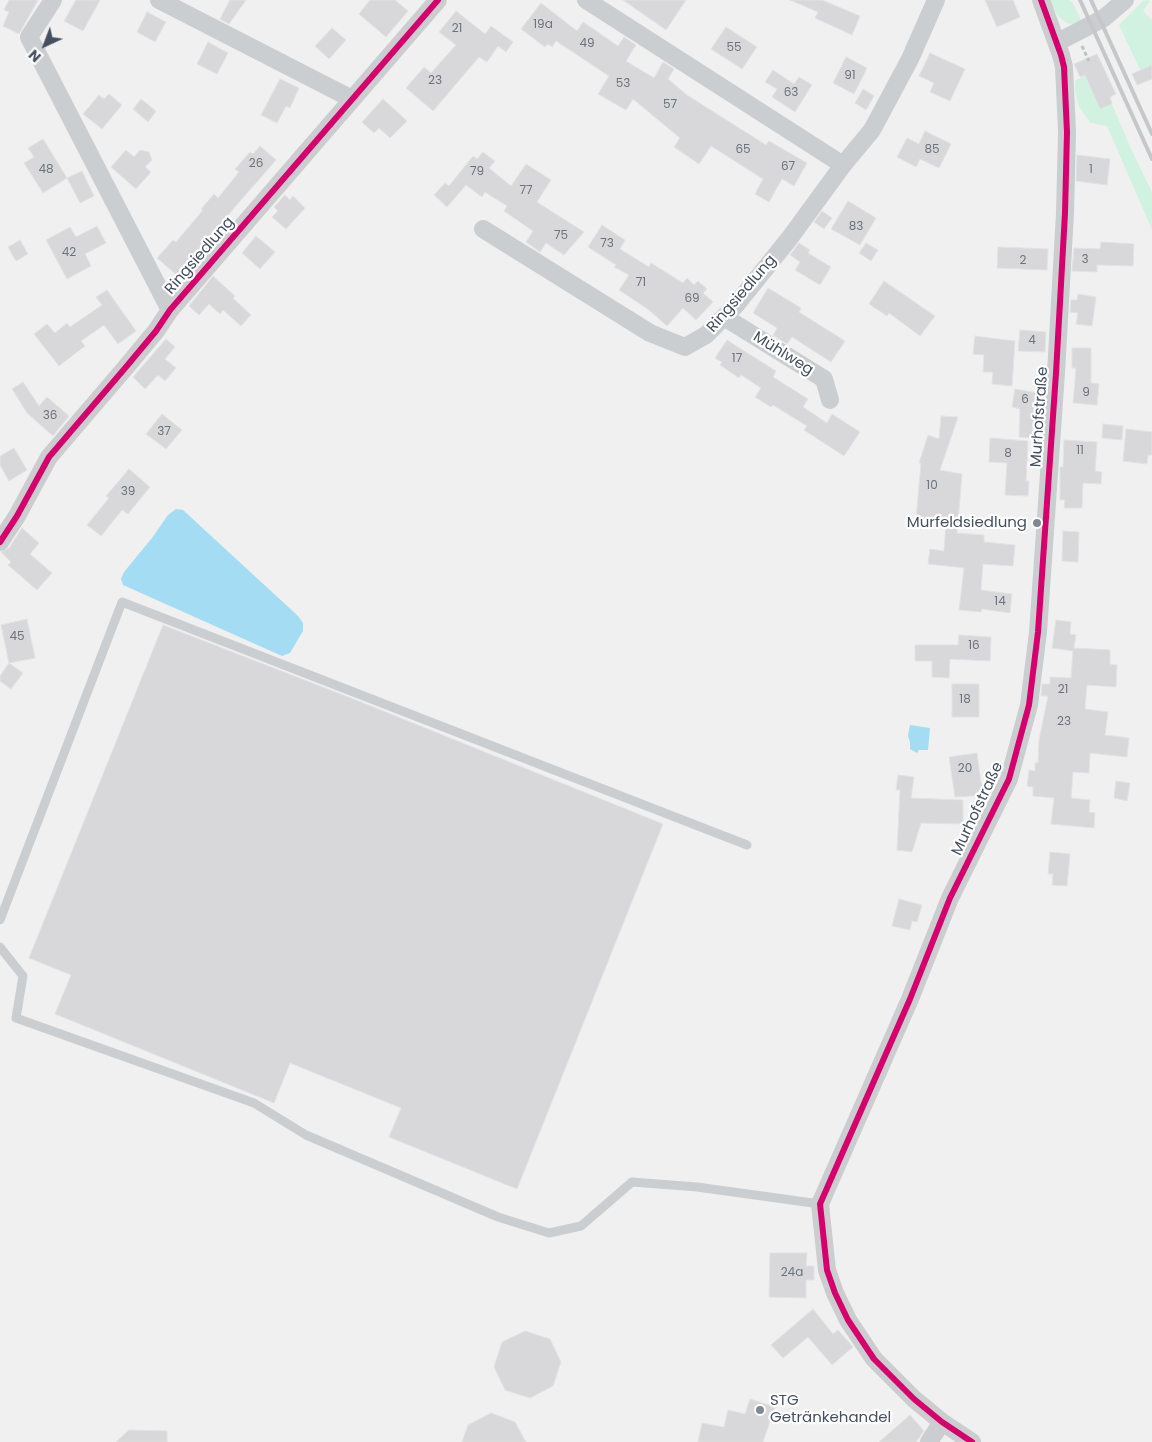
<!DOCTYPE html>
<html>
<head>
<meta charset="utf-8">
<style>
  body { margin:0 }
  #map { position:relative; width:1152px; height:1442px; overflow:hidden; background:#f1f0f0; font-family:Poppins,sans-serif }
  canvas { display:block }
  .north { position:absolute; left:20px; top:20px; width:50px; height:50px; -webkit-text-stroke:4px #fff; paint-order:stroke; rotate:223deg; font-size:14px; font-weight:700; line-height:20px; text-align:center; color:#45505e }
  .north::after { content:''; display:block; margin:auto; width:18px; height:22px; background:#45505e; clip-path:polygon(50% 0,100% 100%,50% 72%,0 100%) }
</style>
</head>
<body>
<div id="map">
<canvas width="1152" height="1442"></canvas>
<div class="north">N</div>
</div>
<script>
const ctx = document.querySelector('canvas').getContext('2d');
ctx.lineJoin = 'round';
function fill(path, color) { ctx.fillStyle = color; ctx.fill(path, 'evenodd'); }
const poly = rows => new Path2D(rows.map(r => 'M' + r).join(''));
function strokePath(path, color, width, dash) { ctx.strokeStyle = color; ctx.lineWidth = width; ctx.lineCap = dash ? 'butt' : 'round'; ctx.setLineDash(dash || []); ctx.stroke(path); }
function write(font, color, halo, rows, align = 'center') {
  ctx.font = font + ' Poppins,sans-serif'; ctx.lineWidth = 4.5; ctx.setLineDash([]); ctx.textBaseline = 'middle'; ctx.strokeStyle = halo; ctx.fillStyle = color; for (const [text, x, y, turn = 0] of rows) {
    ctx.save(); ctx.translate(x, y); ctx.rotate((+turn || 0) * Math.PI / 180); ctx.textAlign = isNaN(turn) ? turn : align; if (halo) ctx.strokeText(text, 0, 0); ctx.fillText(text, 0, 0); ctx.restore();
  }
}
const green = poly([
  [1049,0,1069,0,1073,3,1082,22,1071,24,1066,23,1057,15],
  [1148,0,1150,1,1143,11,1152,20,1152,65,1140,70,1119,25,1143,1],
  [1090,72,1092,92,1100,109,1112,104,1132,151,1152,192,1152,230,1107,126,1091,123,1079,107,1075,90,1075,81]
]);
const water = poly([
  [176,509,183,510,298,616,303,623,303,631,290,653,282,656,123,585,121,579,124,572,152,538,168,515],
  [910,725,930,728,928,750,919,750,917,753,910,749,910,742,908,736]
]);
const building = poly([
  [9,0,38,0,19,34,3,26,9,12,4,10,9,0],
  [76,0,100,0,83,31,64,21,76,0],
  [230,0,246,0,229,24,220,19,230,0],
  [370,0,395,0,408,11,386,37,359,14,370,0],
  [623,0,686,0,666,30,623,0],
  [790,0,822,0,860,16,852,35,815,18,818,12,790,0],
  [985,0,1013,0,1020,17,997,27,985,0],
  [541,3,577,31,583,22,618,46,624,37,636,45,626,61,654,78,663,62,674,69,668,79,687,95,766,145,769,141,807,163,794,186,782,179,769,202,755,194,763,179,711,146,699,164,674,147,680,138,633,99,626,110,598,94,609,76,556,41,552,47,548,44,545,47,521,29,541,3],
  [456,11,485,34,491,26,513,42,506,52,498,46,487,62,479,57,433,111,406,88,424,67,431,73,456,45,439,32,456,11],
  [147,12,166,22,155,42,137,32,147,12],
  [726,27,757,47,742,69,711,49,726,27],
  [332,28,346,40,329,59,315,46,332,28],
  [208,42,228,53,217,74,197,64,208,42],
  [930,53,965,69,950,101,930,92,934,83,919,76,930,53],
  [1097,54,1116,94,1110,97,1112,104,1100,109,1085,75,1080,77,1074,64,1097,54],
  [846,57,867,68,854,94,833,83,846,57],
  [1152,65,1152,79,1137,85,1132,74,1152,65],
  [773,70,794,84,799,77,812,85,795,112,772,97,777,89,765,82,773,70],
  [280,79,299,88,290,108,286,106,277,123,261,115,280,79],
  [863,89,874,96,866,110,855,103,863,89],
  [109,94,122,105,102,129,83,114,99,95,104,99,109,94],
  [141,99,156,111,148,122,133,109,141,99],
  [383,99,407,121,390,138,379,128,374,133,362,122,383,99],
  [925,131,951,144,939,168,920,159,916,167,897,157,907,138,919,144,925,131],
  [43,139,67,178,43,193,24,163,34,157,28,148,43,139],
  [260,146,276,160,208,238,213,245,195,264,193,262,179,277,157,258,173,240,176,242,203,210,201,209,214,194,218,198,239,172,235,169,250,152,253,154,260,146],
  [126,150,134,157,140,150,149,152,152,160,145,167,151,172,136,189,111,167,126,150],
  [483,152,495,161,489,168,511,186,526,164,551,180,537,202,584,232,564,255,546,243,540,252,526,242,533,231,504,211,507,206,485,192,482,197,466,185,447,207,434,195,445,183,449,186,473,156,477,159,483,152],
  [1077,155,1110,159,1107,185,1076,181,1077,155],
  [82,171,94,196,80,203,67,178,82,171],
  [285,195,290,200,293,196,305,208,286,229,272,217,278,211,274,207,285,195],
  [848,201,876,218,860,245,831,229,848,201],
  [822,211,832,218,824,229,814,222,822,211],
  [602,225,625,240,620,249,649,267,651,263,683,283,687,278,694,285,698,281,707,289,703,293,713,302,696,320,683,308,667,326,649,310,619,290,629,275,614,267,616,265,588,247,602,225],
  [97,226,106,243,85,254,91,266,67,279,46,240,70,227,76,237,97,226],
  [256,236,275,252,260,269,242,253,256,236],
  [20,240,28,254,16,261,8,247,20,240],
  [1101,242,1134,244,1133,266,1097,265,1097,272,1072,271,1074,248,1100,249,1101,242],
  [799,243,810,250,808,253,831,267,820,285,795,270,800,262,790,255,799,243],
  [866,243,878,250,871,261,859,253,866,243],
  [998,247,1048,249,1047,270,997,268,998,247],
  [213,276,235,296,233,298,251,315,241,326,223,310,220,314,209,304,199,315,189,306,213,276],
  [884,281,935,316,920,336,889,313,887,316,869,304,884,281],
  [768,288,801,308,799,312,845,341,831,362,792,337,787,344,773,335,777,328,753,313,768,288],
  [107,290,136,331,118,344,104,325,81,341,85,346,59,366,34,334,47,324,55,333,67,323,70,327,102,305,96,297,107,290],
  [1078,294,1096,297,1092,326,1076,324,1078,313,1070,312,1071,300,1077,300,1078,294],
  [1020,330,1046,332,1045,352,1018,351,1020,330],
  [975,336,1015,341,1012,386,992,384,993,372,983,372,984,355,973,354,975,336],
  [166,339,175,347,165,359,176,368,165,381,158,375,145,389,133,377,166,339],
  [727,340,776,371,773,377,808,399,803,407,827,423,832,414,860,432,844,456,804,430,807,426,773,405,771,407,755,397,761,388,741,375,739,378,720,365,722,362,715,358,727,340],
  [1072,348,1091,348,1091,383,1099,384,1097,405,1073,403,1076,368,1072,368,1072,348],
  [23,382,39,406,47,397,69,416,53,436,27,413,12,389,23,382],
  [1015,389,1038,393,1031,438,1019,437,1020,409,1012,407,1015,389],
  [162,414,182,430,166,449,146,434,162,414],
  [941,416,958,417,940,470,962,474,957,533,984,535,984,542,1015,545,1013,566,983,564,981,590,1012,594,1010,613,982,609,981,612,959,610,964,568,928,564,930,549,944,551,946,521,916,519,921,463,919,463,928,435,939,439,941,416],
  [1103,424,1123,426,1122,440,1102,438,1103,424],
  [1126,429,1152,432,1152,455,1148,455,1147,464,1123,461,1126,429],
  [990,438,1028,441,1026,481,1029,481,1028,496,1005,495,1007,463,989,462,990,438],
  [1064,440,1097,442,1095,471,1102,472,1101,484,1083,483,1082,508,1064,508,1065,500,1060,500,1060,467,1063,467,1064,440],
  [14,448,27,470,9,481,0,465,0,456,14,448],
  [129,469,150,487,128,514,122,510,101,536,87,525,109,498,106,496,129,469],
  [22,528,39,543,30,554,52,573,37,590,8,565,11,562,1,552,9,548,22,528],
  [1063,531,1079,532,1078,562,1062,561,1063,531],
  [27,619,35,658,9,663,1,625,27,619],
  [1056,620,1071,622,1070,634,1076,635,1074,648,1110,650,1110,664,1117,665,1116,687,1087,685,1085,709,1108,712,1105,735,1129,738,1127,757,1090,753,1089,773,1073,772,1071,798,1090,800,1089,812,1095,813,1094,828,1051,824,1054,798,1033,796,1033,787,1027,786,1029,770,1035,771,1035,763,1038,763,1039,740,1048,696,1041,696,1042,684,1050,684,1050,677,1071,678,1073,651,1052,648,1056,620],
  [163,625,356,700,663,824,517,1189,389,1137,401,1108,290,1063,274,1103,55,1014,71,975,29,958,163,625],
  [959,635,991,637,990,661,950,659,949,678,932,677,932,661,915,661,915,645,958,645,959,635],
  [9,663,23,673,11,689,0,681,0,676,9,663],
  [952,684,979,684,979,717,952,717,952,684],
  [977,753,981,783,994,786,989,795,955,797,949,757,977,753],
  [898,775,914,777,911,798,963,800,963,824,921,823,912,852,897,850,900,790,896,790,898,775],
  [1116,781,1130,783,1127,801,1114,798,1116,781],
  [1050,852,1070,854,1067,886,1052,885,1053,874,1048,874,1050,852],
  [899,899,922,905,917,922,912,921,910,930,892,926,899,899],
  [770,1253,807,1253,806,1266,814,1266,814,1280,806,1280,806,1298,769,1297,770,1253],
  [813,1309,833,1334,838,1330,853,1347,832,1365,808,1337,783,1358,771,1345,813,1309],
  [525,1331,550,1339,561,1362,553,1386,530,1398,505,1390,494,1367,502,1342,525,1331],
  [750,1399,775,1407,763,1442,698,1442,702,1423,724,1427,728,1410,745,1414,750,1399],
  [491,1413,515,1422,526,1442,462,1442,468,1425,491,1413],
  [910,1415,924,1431,916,1442,879,1442,910,1415],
  [129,1430,167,1431,167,1442,116,1442,129,1430]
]);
const path = poly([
  [1082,46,1089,61]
]);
const lane = poly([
  [0,920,122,602,747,845],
  [0,947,23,976,16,1018,254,1103,306,1135,498,1217,549,1233,581,1226,632,1182,697,1187,820,1204]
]);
const street = poly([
  [53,0,29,37,170,310],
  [159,0,352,99],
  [586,0,843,165,872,130,910,59,936,0],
  [1058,42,1104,18,1125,0],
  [483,229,650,333,685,347,706,335,735,306,789,239,843,165],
  [724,317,824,379,830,400],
  [0,542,17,516,49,457,126,367,156,331,170,310,438,0],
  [929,1442,942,1422],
  [972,1442,942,1422,914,1399,874,1359,848,1320,835,1293,827,1270,820,1204,910,999,950,898,1009,779,1029,705,1038,632,1056,373,1065,213,1067,132,1064,67,1061,55,1041,0]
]);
const rail = poly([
  [1080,0,1152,159],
  [1091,0,1152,134]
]);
const cycleway = poly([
  [0,542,17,516,49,457,126,367,156,331,170,310,438,0],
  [972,1442,942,1422,914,1399,874,1359,848,1320,835,1293,827,1270,820,1204,910,999,950,898,1009,779,1029,705,1038,632,1056,373,1065,213,1067,132,1064,67,1061,55,1041,0]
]);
const markers = [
  [1037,523,5,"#818891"],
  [760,1410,5,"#818891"]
];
const numberNames = [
  ["19a",543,25],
  ["21",457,29],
  ["49",587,44],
  ["55",734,48],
  ["91",850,76],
  ["23",435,81],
  ["53",623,84],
  ["63",791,93],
  ["57",670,105],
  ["65",743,150],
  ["85",932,150],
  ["26",256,164],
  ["67",788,167],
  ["48",46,170],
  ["1",1091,170],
  ["79",477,172],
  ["77",526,191],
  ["83",856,227],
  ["75",561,236],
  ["73",607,244],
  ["42",69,253],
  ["3",1085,260],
  ["2",1023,261],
  ["71",641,283],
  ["69",692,299],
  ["4",1032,341],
  ["17",737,359],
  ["9",1086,393],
  ["6",1025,400],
  ["36",50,416],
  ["37",164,432],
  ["11",1080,451],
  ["8",1008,454],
  ["10",932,486],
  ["39",128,492],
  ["14",1000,602],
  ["45",17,637],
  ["16",974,646],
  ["21",1063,690],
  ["18",965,700],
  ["23",1064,722],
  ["20",965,769],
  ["24a",792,1273]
];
const streetNames = [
  ["Ringsiedlung",200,256,-49],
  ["Ringsiedlung",742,294,-49],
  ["Mühlweg",783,354,32],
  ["Murhofstraße",1040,417,-86],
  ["Murhofstraße",978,809,-65]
];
const poiNames = [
  ["Murfeldsiedlung",1027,523],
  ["STG",770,1401,"left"],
  ["Getränkehandel",770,1418,"left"]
];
fill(green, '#d2f2e1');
fill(water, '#a3dcf3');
fill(building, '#d8d8da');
strokePath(building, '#e2e2e3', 1);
strokePath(path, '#b7c6c2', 3, [4, 2.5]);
strokePath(lane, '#cbced1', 9);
strokePath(street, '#cbced1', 18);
strokePath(rail, '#c5c7ca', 4);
strokePath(cycleway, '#d6006c', 6);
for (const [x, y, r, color] of markers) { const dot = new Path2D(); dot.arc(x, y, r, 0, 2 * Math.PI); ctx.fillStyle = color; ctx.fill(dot); strokePath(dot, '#fff', 2); }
write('12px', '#6b747e', null, numberNames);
write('15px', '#45505e', '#fff', streetNames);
write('15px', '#45505e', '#fff', poiNames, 'right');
</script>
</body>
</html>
